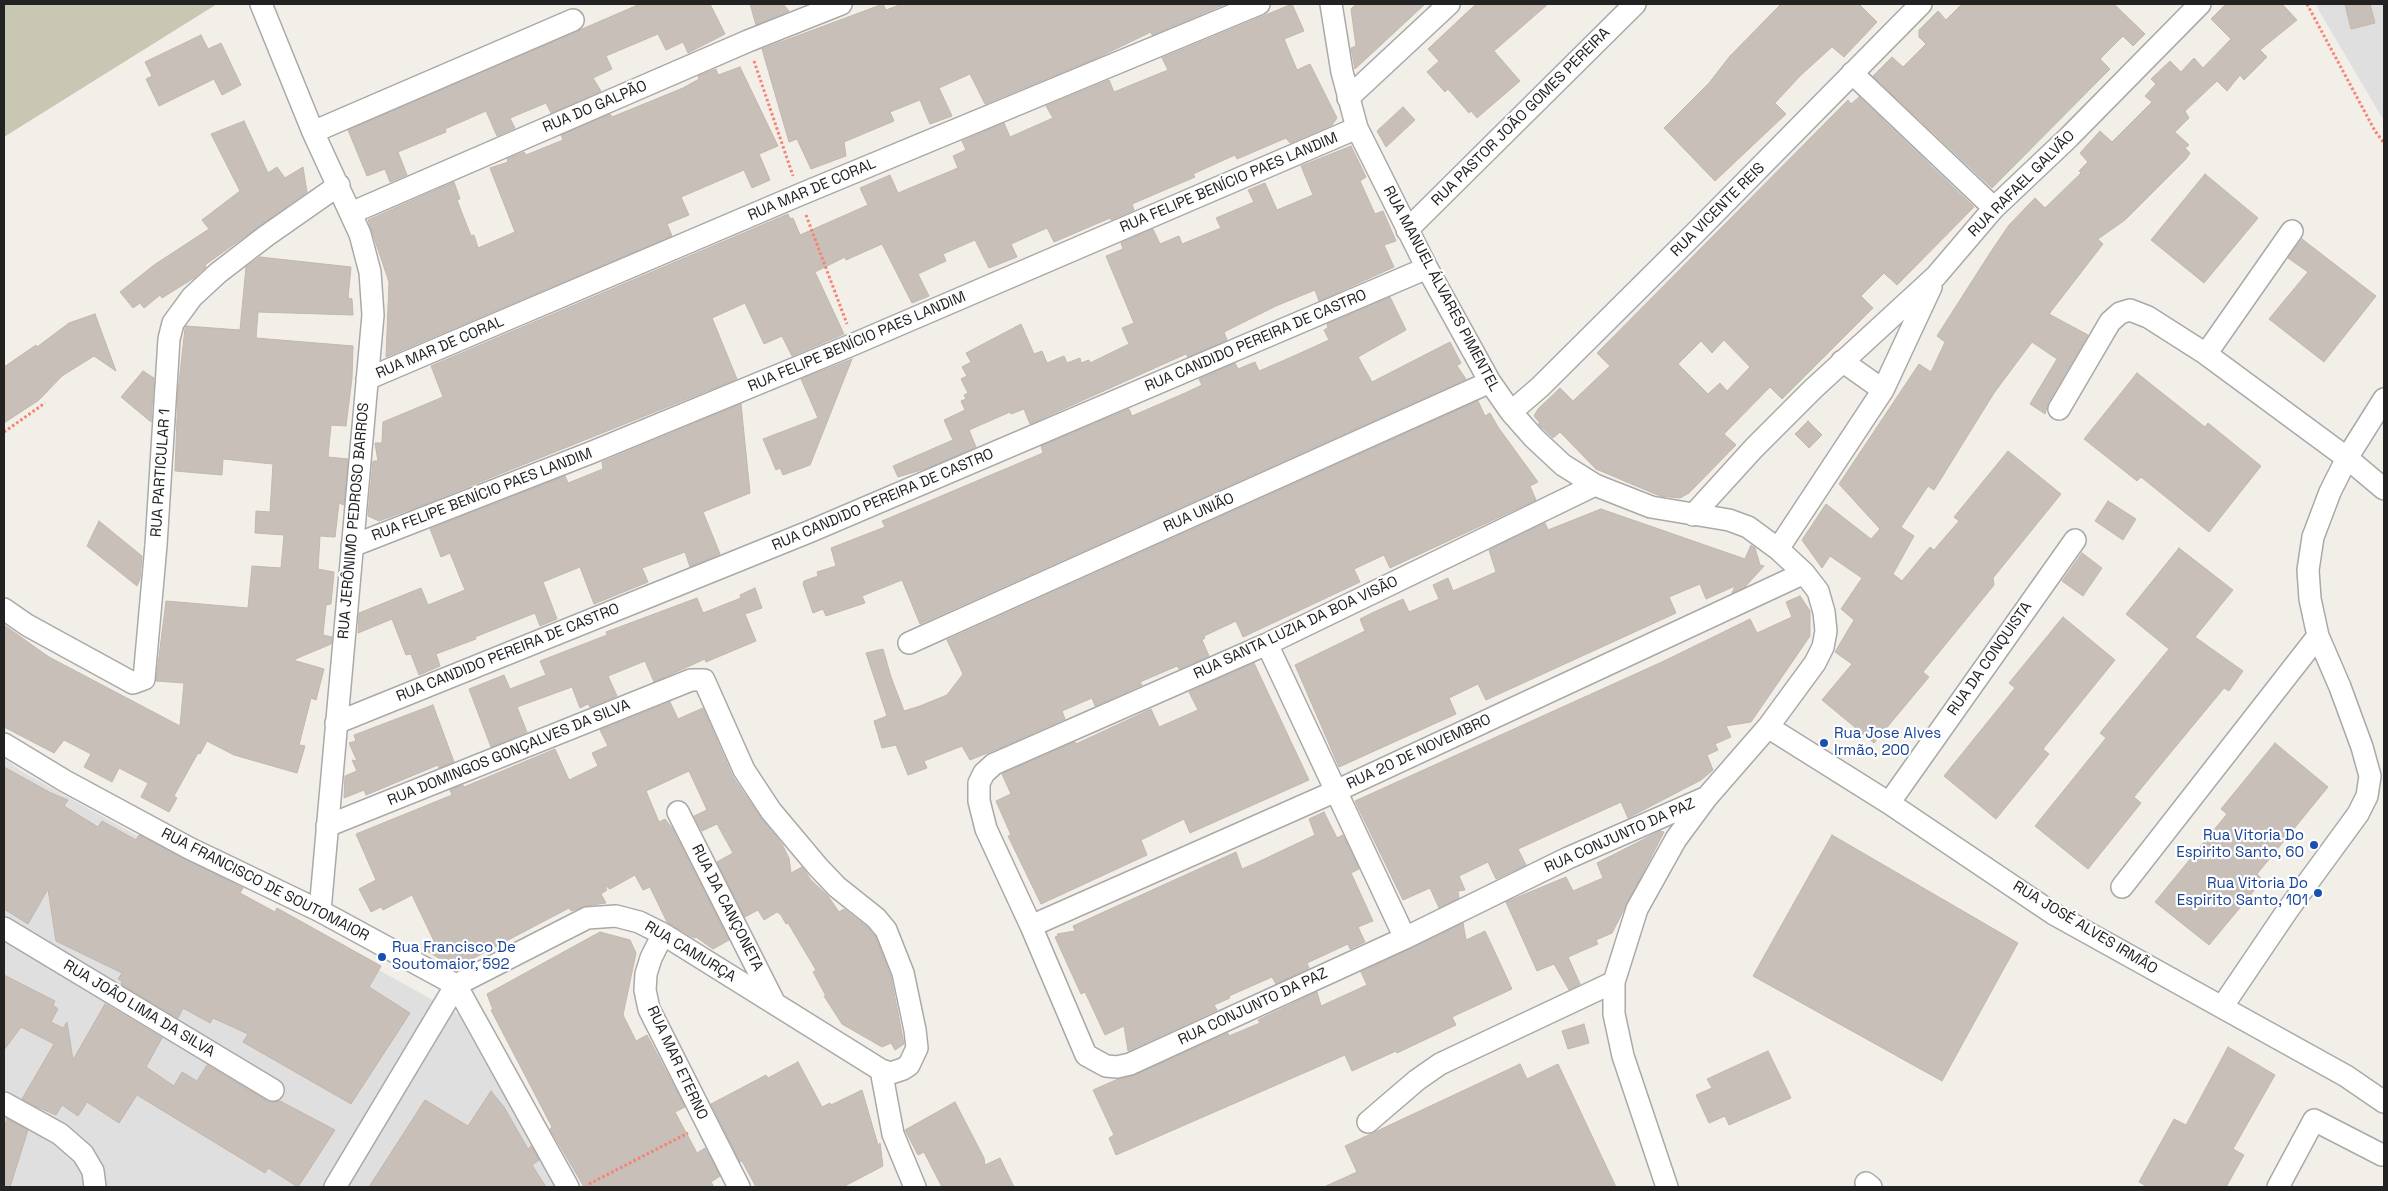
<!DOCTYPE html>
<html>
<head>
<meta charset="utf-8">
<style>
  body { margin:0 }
  #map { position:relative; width:2388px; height:1191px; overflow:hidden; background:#f2efe9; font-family:"Space Grotesk",sans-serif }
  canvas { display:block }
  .frame { position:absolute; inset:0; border:5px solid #222; pointer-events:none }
</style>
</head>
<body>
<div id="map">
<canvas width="2388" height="1191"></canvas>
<div class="frame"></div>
</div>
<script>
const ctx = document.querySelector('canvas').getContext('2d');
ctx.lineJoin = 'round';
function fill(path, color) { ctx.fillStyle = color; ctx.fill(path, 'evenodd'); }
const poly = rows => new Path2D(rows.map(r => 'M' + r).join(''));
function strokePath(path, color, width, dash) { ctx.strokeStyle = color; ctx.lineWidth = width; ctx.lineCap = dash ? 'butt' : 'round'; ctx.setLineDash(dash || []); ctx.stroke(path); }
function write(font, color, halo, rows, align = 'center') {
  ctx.font = font + ' "Space Grotesk",sans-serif'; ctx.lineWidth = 4.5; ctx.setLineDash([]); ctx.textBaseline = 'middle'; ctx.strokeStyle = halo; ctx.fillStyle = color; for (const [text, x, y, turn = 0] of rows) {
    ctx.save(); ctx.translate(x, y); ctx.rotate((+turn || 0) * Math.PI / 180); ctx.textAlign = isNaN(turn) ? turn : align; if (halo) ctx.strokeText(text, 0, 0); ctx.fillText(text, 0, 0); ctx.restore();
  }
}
const residential = poly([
  [2315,4,2384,4,2384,121],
  [4,758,21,771,458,1014,555,1187,4,1187]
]);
const construction = poly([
  [4,4,217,4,4,137]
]);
const building = poly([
  [640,4,710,4,725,34,688,53,683,42,666,50,658,34,606,56,612,69,593,78,601,91,551,113,546,103,510,118,515,128,497,136,486,111,445,129,446,132,398,152,407,175,390,182,385,169,367,176,348,130,640,4],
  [750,4,783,4,789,11,756,25,750,4],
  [883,4,886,10,902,4,1223,5,1152,35,1151,32,1099,57,985,104,970,74,939,88,952,116,930,124,920,100,890,112,894,121,844,142,846,156,811,169,797,139,789,142,762,49,883,4],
  [1292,4,1304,31,1284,39,1297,70,1310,64,1337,118,1332,125,1290,143,1286,138,1237,159,1235,155,1193,174,1195,177,1132,204,1134,210,1111,220,1110,218,1054,242,1047,228,1011,244,1017,257,989,268,975,240,943,254,946,261,918,274,929,296,912,303,882,244,846,260,845,257,815,272,844,334,792,356,782,336,764,344,745,303,712,318,737,379,420,506,379,521,368,516,373,461,378,461,375,443,382,443,383,422,443,397,431,366,788,214,790,219,793,218,800,235,868,205,860,188,890,175,898,193,958,168,953,156,966,150,962,141,1004,123,1010,137,1053,118,1046,106,1109,80,1114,92,1168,70,1162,58,1292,4],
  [1356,4,1425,4,1355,69,1351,48,1356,46,1351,9,1356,4],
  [1476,4,1548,4,1494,51,1520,81,1477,118,1471,111,1469,113,1448,89,1445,92,1427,72,1439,61,1428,49,1476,4],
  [1781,4,1859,4,1877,22,1844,57,1832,47,1800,76,1775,103,1786,114,1715,181,1664,128,1709,83,1730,56,1781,4],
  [1962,4,2114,4,2145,34,2133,46,2123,36,2100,59,2110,69,1992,188,1873,76,1892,57,1903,67,1926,44,1919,37,1919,30,1938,11,1946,20,1962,4],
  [2226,4,2282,4,2297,20,2260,50,2267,57,2244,80,2240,75,2227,91,2217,81,2185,111,2189,118,2175,132,2189,145,2185,148,2190,153,2186,159,2125,220,2098,239,2103,244,2049,314,2088,335,2048,403,2045,414,2030,404,2057,359,2032,342,1994,393,1934,490,1928,486,1901,527,1914,536,1893,574,1902,581,1930,547,1934,550,1959,521,1954,517,2008,451,2061,494,1993,578,1994,585,1923,672,1929,677,1874,743,1822,700,1852,664,1835,652,1854,620,1841,609,1862,578,1830,556,1822,568,1802,540,1826,504,1871,539,1880,529,1839,484,1919,364,1931,372,1945,342,1937,336,1990,253,2009,225,2035,198,2045,208,2081,173,2079,171,2088,162,2080,153,2100,131,2112,142,2152,102,2145,96,2156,84,2151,79,2170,61,2181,72,2194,58,2203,68,2231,39,2211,19,2226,4],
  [2345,4,2370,4,2375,23,2351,29,2345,4],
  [201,35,208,49,221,43,241,85,222,95,214,79,159,106,146,79,152,76,145,62,201,35],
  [740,67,778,146,759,154,770,180,752,188,744,170,681,197,689,215,667,224,672,236,386,357,389,282,368,220,454,182,460,199,457,200,471,236,474,235,478,248,515,232,490,168,508,162,507,159,524,152,526,155,563,140,561,135,610,114,612,117,683,88,699,79,698,76,716,69,718,75,740,67],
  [1859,97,1974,207,1897,285,1884,273,1861,296,1873,308,1782,399,1770,387,1724,434,1736,445,1689,493,1680,498,1660,496,1596,469,1560,432,1553,438,1538,424,1540,423,1534,416,1538,409,1560,388,1573,401,1610,366,1597,353,1848,100,1851,104,1859,97],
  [1724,340,1750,367,1727,391,1720,383,1708,394,1678,364,1701,341,1712,353,1724,340],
  [1403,107,1415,120,1386,147,1377,131,1403,107],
  [244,121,268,173,277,167,285,178,303,167,307,192,205,265,206,267,194,278,162,298,160,295,144,308,140,303,133,308,120,292,154,265,209,229,202,220,240,191,211,134,244,121],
  [1351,146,1366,177,1360,181,1375,214,1383,211,1396,241,1384,245,1394,267,1319,301,1315,290,1276,306,1224,332,1227,340,1188,357,1186,354,1030,424,1024,409,1011,414,1010,412,969,430,976,447,928,468,898,477,893,466,953,440,944,420,965,410,961,401,966,399,964,395,968,393,961,379,967,376,962,367,971,362,966,353,1021,324,1034,354,1042,351,1047,363,1064,356,1067,363,1080,358,1081,363,1089,360,1090,363,1129,344,1122,328,1134,323,1106,256,1123,249,1121,243,1153,229,1160,244,1179,236,1182,244,1221,228,1216,218,1254,202,1248,190,1265,183,1277,210,1313,195,1301,166,1351,146],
  [2205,174,2258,218,2204,283,2151,240,2205,174],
  [2302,239,2376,296,2324,362,2269,319,2308,272,2288,258,2302,239],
  [260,257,351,267,348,298,352,299,353,315,258,312,256,338,353,346,352,378,346,426,331,425,328,457,348,459,344,505,339,503,335,537,320,536,318,569,334,572,331,604,326,605,323,635,332,637,331,644,293,660,324,669,316,700,311,698,299,745,305,746,297,773,234,755,207,741,200,754,198,753,174,796,177,798,169,812,141,797,148,783,119,768,112,782,84,767,91,754,64,740,54,753,4,727,4,625,49,657,180,726,184,683,156,681,166,601,248,608,252,566,281,568,284,535,255,533,256,511,270,512,273,464,223,459,222,475,175,471,178,392,185,328,186,326,240,330,246,267,260,257],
  [1390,297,1406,330,1358,357,1372,382,1450,342,1461,363,1457,366,1466,379,920,624,902,580,862,596,865,603,826,616,823,609,813,613,803,584,804,581,818,576,817,572,836,566,831,548,885,527,882,521,1043,453,1041,446,1129,409,1132,416,1185,393,1202,385,1199,379,1235,363,1238,369,1255,362,1259,371,1296,355,1329,340,1324,330,1328,328,1327,324,1390,297],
  [95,314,116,371,94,356,62,376,39,400,4,423,4,367,36,345,37,347,69,323,95,314],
  [852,359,810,465,783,475,780,468,776,470,763,439,818,418,801,379,852,359],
  [143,371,154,378,151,422,121,397,143,371],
  [2137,373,2205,427,2208,423,2261,466,2209,532,2141,477,2137,481,2084,439,2137,373],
  [1478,401,1485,416,1490,413,1498,427,1538,482,1530,486,1536,500,1390,568,1384,555,1354,569,1360,582,1243,637,1236,621,1204,636,1205,638,1202,640,1209,656,1179,669,1177,666,1140,682,1142,685,1095,706,1092,698,1062,711,1065,719,990,752,970,760,962,746,924,761,927,768,908,775,896,745,882,748,874,721,887,716,866,653,883,649,891,677,904,711,920,706,947,695,963,674,947,640,1478,401],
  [741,404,750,493,703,512,720,554,690,567,685,552,642,568,648,582,594,604,580,567,543,582,557,619,540,626,535,613,475,637,476,639,436,654,440,666,419,675,411,654,406,655,392,619,358,633,359,613,421,588,428,605,465,590,450,553,441,557,430,529,565,476,568,483,603,469,602,462,741,404],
  [1808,421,1822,435,1809,448,1795,434,1808,421],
  [2108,501,2136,519,2123,540,2095,521,2108,501],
  [1601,509,1745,559,1751,545,1755,548,1760,565,1764,566,1745,587,1732,593,1735,586,1706,599,1700,584,1669,597,1676,613,1486,700,1478,684,1449,698,1456,714,1339,767,1295,665,1365,631,1360,619,1374,612,1403,599,1409,612,1439,599,1433,585,1448,578,1453,591,1496,572,1489,550,1545,523,1548,530,1601,509],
  [99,521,142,556,140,579,137,586,87,546,99,521],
  [2179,548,2233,590,2195,637,2243,671,2229,691,2224,688,2134,797,2141,803,2088,869,2035,826,2106,738,2100,733,2169,649,2126,614,2179,548],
  [2082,553,2102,568,2083,596,2062,581,2082,553],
  [755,588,762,608,745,614,756,641,706,662,705,659,654,682,645,661,608,676,617,696,590,707,588,704,580,708,572,687,517,707,527,732,491,747,469,689,504,675,510,689,546,675,540,661,607,635,606,632,697,598,703,613,741,598,740,595,755,588],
  [1800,596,1810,611,1810,636,1751,722,1726,726,1731,737,1715,744,1718,750,1707,755,1713,770,1701,780,1628,818,1621,802,1518,849,1526,865,1496,879,1488,862,1459,876,1465,890,1458,891,1459,898,1439,908,1430,888,1403,900,1355,801,1664,661,1750,619,1757,633,1792,617,1786,602,1800,596],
  [2063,617,2115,660,2043,749,2049,754,1996,819,1944,776,2015,688,2009,683,2063,617],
  [1254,663,1309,780,1190,833,1184,819,1141,840,1147,855,1041,904,1008,836,1011,835,996,801,1011,794,1002,774,1075,742,1076,744,1151,709,1159,727,1198,710,1189,692,1254,663],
  [670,702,678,719,703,708,733,777,761,818,782,844,789,858,791,873,802,867,811,880,828,896,839,912,844,909,867,927,875,936,891,977,904,1044,895,1050,891,1043,882,1047,842,1024,824,996,826,996,813,972,816,970,788,923,786,924,781,915,777,912,764,920,758,910,745,917,717,862,733,853,717,824,702,831,694,816,707,810,689,771,646,791,659,822,665,819,672,828,729,940,713,949,696,937,694,938,667,922,650,887,643,890,635,875,610,889,604,885,607,890,601,894,606,903,586,906,571,911,569,908,455,968,422,948,433,939,412,895,383,910,381,907,371,912,359,889,376,880,356,834,452,795,450,790,463,785,464,787,555,749,569,780,598,766,592,753,608,746,600,730,670,702],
  [433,705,454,762,439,768,438,765,366,795,364,790,344,798,345,776,357,771,352,760,357,761,349,743,356,741,354,735,433,705],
  [2275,743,2328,787,2257,874,2263,880,2209,945,2155,902,2227,814,2221,809,2275,743],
  [4,767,51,793,68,800,64,806,98,827,102,821,136,840,139,835,243,888,240,893,275,912,277,908,381,966,369,987,410,1013,351,1104,243,1042,248,1034,213,1018,210,1023,183,1008,178,1018,121,984,122,981,118,979,122,973,56,941,48,889,28,924,4,909,4,767],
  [1324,812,1337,838,1343,835,1359,869,1351,873,1373,921,1358,927,1365,942,1350,949,1348,944,1307,963,1309,968,1276,984,1272,977,1229,996,1230,998,1214,1005,1217,1010,1128,1051,1124,1026,1105,1035,1085,992,1081,994,1055,937,1058,936,1057,934,1075,931,1073,926,1236,852,1242,869,1258,862,1315,835,1309,819,1324,812],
  [1660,831,1664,832,1612,933,1596,940,1598,944,1568,957,1580,984,1569,990,1554,964,1537,971,1506,902,1566,877,1573,891,1603,878,1597,863,1660,831],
  [1832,835,2018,943,1942,1081,1753,976,1832,835],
  [1463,923,1466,940,1485,931,1512,989,1452,1017,1456,1025,1397,1053,1396,1051,1352,1071,1345,1055,1116,1155,1109,1138,1114,1135,1093,1090,1118,1079,1135,1075,1228,1033,1229,1036,1260,1023,1258,1020,1317,992,1321,1006,1367,985,1361,972,1463,923],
  [600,932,630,940,636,953,623,1015,636,1041,647,1035,685,1107,675,1112,697,1153,705,1148,720,1176,711,1182,714,1187,584,1187,550,1129,552,1127,491,1010,493,1010,487,994,600,932],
  [4,975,55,1001,53,1005,58,1009,51,1022,63,1028,67,1022,73,1060,105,1004,162,1038,146,1067,174,1086,182,1072,197,1081,207,1065,267,1101,273,1102,280,1101,335,1130,298,1187,268,1168,265,1173,137,1095,119,1123,87,1102,78,1116,62,1105,56,1115,35,1106,22,1099,54,1044,21,1027,4,1050,4,975],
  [1584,1024,1589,1043,1568,1049,1562,1031,1584,1024],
  [2228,1047,2275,1075,2233,1149,2244,1155,2226,1187,2148,1187,2139,1182,2174,1119,2186,1125,2228,1047],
  [1768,1051,1791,1098,1729,1125,1725,1116,1709,1123,1696,1095,1712,1088,1707,1079,1768,1051],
  [798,1062,822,1107,830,1103,831,1105,862,1090,878,1145,880,1143,883,1166,843,1187,756,1187,742,1161,740,1162,711,1104,766,1075,768,1078,798,1062],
  [1520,1064,1527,1079,1558,1064,1616,1187,1324,1187,1357,1172,1345,1146,1520,1064],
  [491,1091,504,1107,528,1149,531,1146,539,1160,532,1165,546,1187,369,1187,425,1100,468,1126,491,1091],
  [955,1102,984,1158,985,1165,1000,1158,1014,1187,942,1187,924,1152,918,1155,905,1130,955,1102],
  [7,1119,28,1130,10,1187,4,1187,4,1129,7,1119]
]);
const path = poly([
  [2307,4,2375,131,2384,143],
  [754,61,793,176],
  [806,215,847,324],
  [4,432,45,403],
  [589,1184,688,1133]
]);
const minor = poly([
  [261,4,313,132,360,234,370,272,373,315,320,911],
  [1331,4,1342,72,1357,128,1427,268,1490,382,1511,412,1534,438,1563,465,1595,485,1651,507,1729,520,1748,527,1778,549,1804,573,1818,591,1824,612,1826,631,1823,647,1815,663,1768,727,1707,797,1676,839,1637,909,1614,982,1614,1014,1623,1056,1667,1187],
  [1852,73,1994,208],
  [1348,98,1449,4],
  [313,132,573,20],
  [351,213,748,41,841,4],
  [1407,230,1635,4],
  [2206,354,2292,231],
  [1842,361,1883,390],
  [367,379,799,195,1259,4],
  [2059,409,2110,322,2120,313,2130,310,2148,317,2206,354,2347,458,2384,489],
  [1511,412,1540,387,1698,230,1921,4],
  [1595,485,1267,644,994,764,984,773,979,783,979,801,986,829,1031,926,1086,1055,1106,1066,1117,1067,1130,1064,1405,938,1568,858,1707,797],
  [1693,515,1754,448,1813,389,1936,276,1994,208,2069,137,2200,4],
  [352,546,590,453,854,344,1357,128],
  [1778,549,1883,390,1931,287],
  [4,609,27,625,133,683,144,679,156,545,169,339,173,323,192,297,218,273,266,236,339,185],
  [909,643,1490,382],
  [1267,644,1405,938],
  [336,723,811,531,1427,268],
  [1768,727,1889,803,2054,914,2346,1076,2384,1102],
  [4,744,65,781,189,848,320,911,456,985,568,1187],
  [1889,803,2075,540],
  [678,812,775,1004],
  [327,826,691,680,704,680,744,770,771,811,818,867,837,887,876,918,886,930,903,973,915,1030,917,1048,909,1065,903,1069,891,1073,881,1070,663,934,639,922,616,916,587,918,456,985,335,1187],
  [2122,887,2318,636],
  [1031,926,1336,791,1804,573],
  [4,928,273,1090],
  [663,934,651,958,646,974,645,990,649,1009,739,1187],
  [2222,1007,2287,911,2358,814,2367,796,2370,776,2362,747,2340,687,2318,636,2310,599,2308,570,2313,537,2330,492,2347,458,2384,399],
  [881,1070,893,1134,915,1187],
  [4,1103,60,1134,83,1154,93,1171,95,1187],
  [1368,1122,1417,1080,1440,1064,1614,982],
  [1866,1183,1871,1187],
  [2278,1187,2314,1120,2382,1155]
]);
const markers = [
  [1824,743,5,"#1a4fb4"],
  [2314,845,5,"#1a4fb4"],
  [2318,893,5,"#1a4fb4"],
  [382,957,5,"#1a4fb4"]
];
const streetNames = [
  ["RUA DO GALPÃO",595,107,-23],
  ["RUA PASTOR JOÃO GOMES PEREIRA",1521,117,-45],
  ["RUA FELIPE BENÍCIO PAES LANDIM",1229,183,-23],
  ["RUA RAFAEL GALVÃO",2022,184,-45],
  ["RUA MAR DE CORAL",812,190,-23],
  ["RUA VICENTE REIS",1718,210,-45],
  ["RUA MANUEL ÁLVARES PIMENTEL",1441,289,62],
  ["RUA CANDIDO PEREIRA DE CASTRO",1256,341,-23],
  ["RUA FELIPE BENÍCIO PAES LANDIM",857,342,-23],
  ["RUA MAR DE CORAL",440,348,-23],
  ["RUA PARTICULAR 1",161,473,-86],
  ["RUA FELIPE BENÍCIO PAES LANDIM",482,495,-21],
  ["RUA CANDIDO PEREIRA DE CASTRO",883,500,-23],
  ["RUA UNIÃO",1199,513,-24],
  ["RUA JERÔNIMO PEDROSO BARROS",354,521,-85],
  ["RUA SANTA LUZIA DA BOA VISÃO",1296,628,-25],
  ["RUA CANDIDO PEREIRA DE CASTRO",508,653,-22],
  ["RUA DA CONQUISTA",1990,659,-55],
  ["RUA 20 DE NOVEMBRO",1419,752,-25],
  ["RUA DOMINGOS GONÇALVES DA SILVA",509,753,-22],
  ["RUA CONJUNTO DA PAZ",1620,836,-24],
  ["RUA FRANCISCO DE SOUTOMAIOR",265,885,27],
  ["RUA DA CANÇONETA",727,908,63],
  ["RUA JOSÉ ALVES IRMÃO",2085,928,31],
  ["RUA CAMURÇA",690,952,31],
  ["RUA CONJUNTO DA PAZ",1253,1007,-25],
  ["RUA JOÃO LIMA DA SILVA",139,1009,31],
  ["RUA MAR ETERNO",677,1063,65]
];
const transitNames = [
  ["Rua Jose Alves",1834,734],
  ["Irmão, 200",1834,751],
  ["Rua Vitoria Do",2304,836,"right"],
  ["Espirito Santo, 60",2304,853,"right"],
  ["Rua Vitoria Do",2308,884,"right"],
  ["Espirito Santo, 101",2308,901,"right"],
  ["Rua Francisco De",392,948],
  ["Soutomaior, 592",392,965]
];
fill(residential, '#e0dfdf');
fill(construction, '#c7c7b4');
fill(building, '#c7bfb8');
strokePath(building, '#c4b6ab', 1);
strokePath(minor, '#a9a9a9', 24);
strokePath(path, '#fa8072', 3, [2.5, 2.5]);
strokePath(minor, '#fff', 21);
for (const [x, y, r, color] of markers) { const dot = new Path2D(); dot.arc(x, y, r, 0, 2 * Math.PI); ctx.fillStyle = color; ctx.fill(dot); strokePath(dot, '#fff', 2); }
write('15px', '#222', '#fff', streetNames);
write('15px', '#164399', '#fff', transitNames, 'left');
</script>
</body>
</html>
